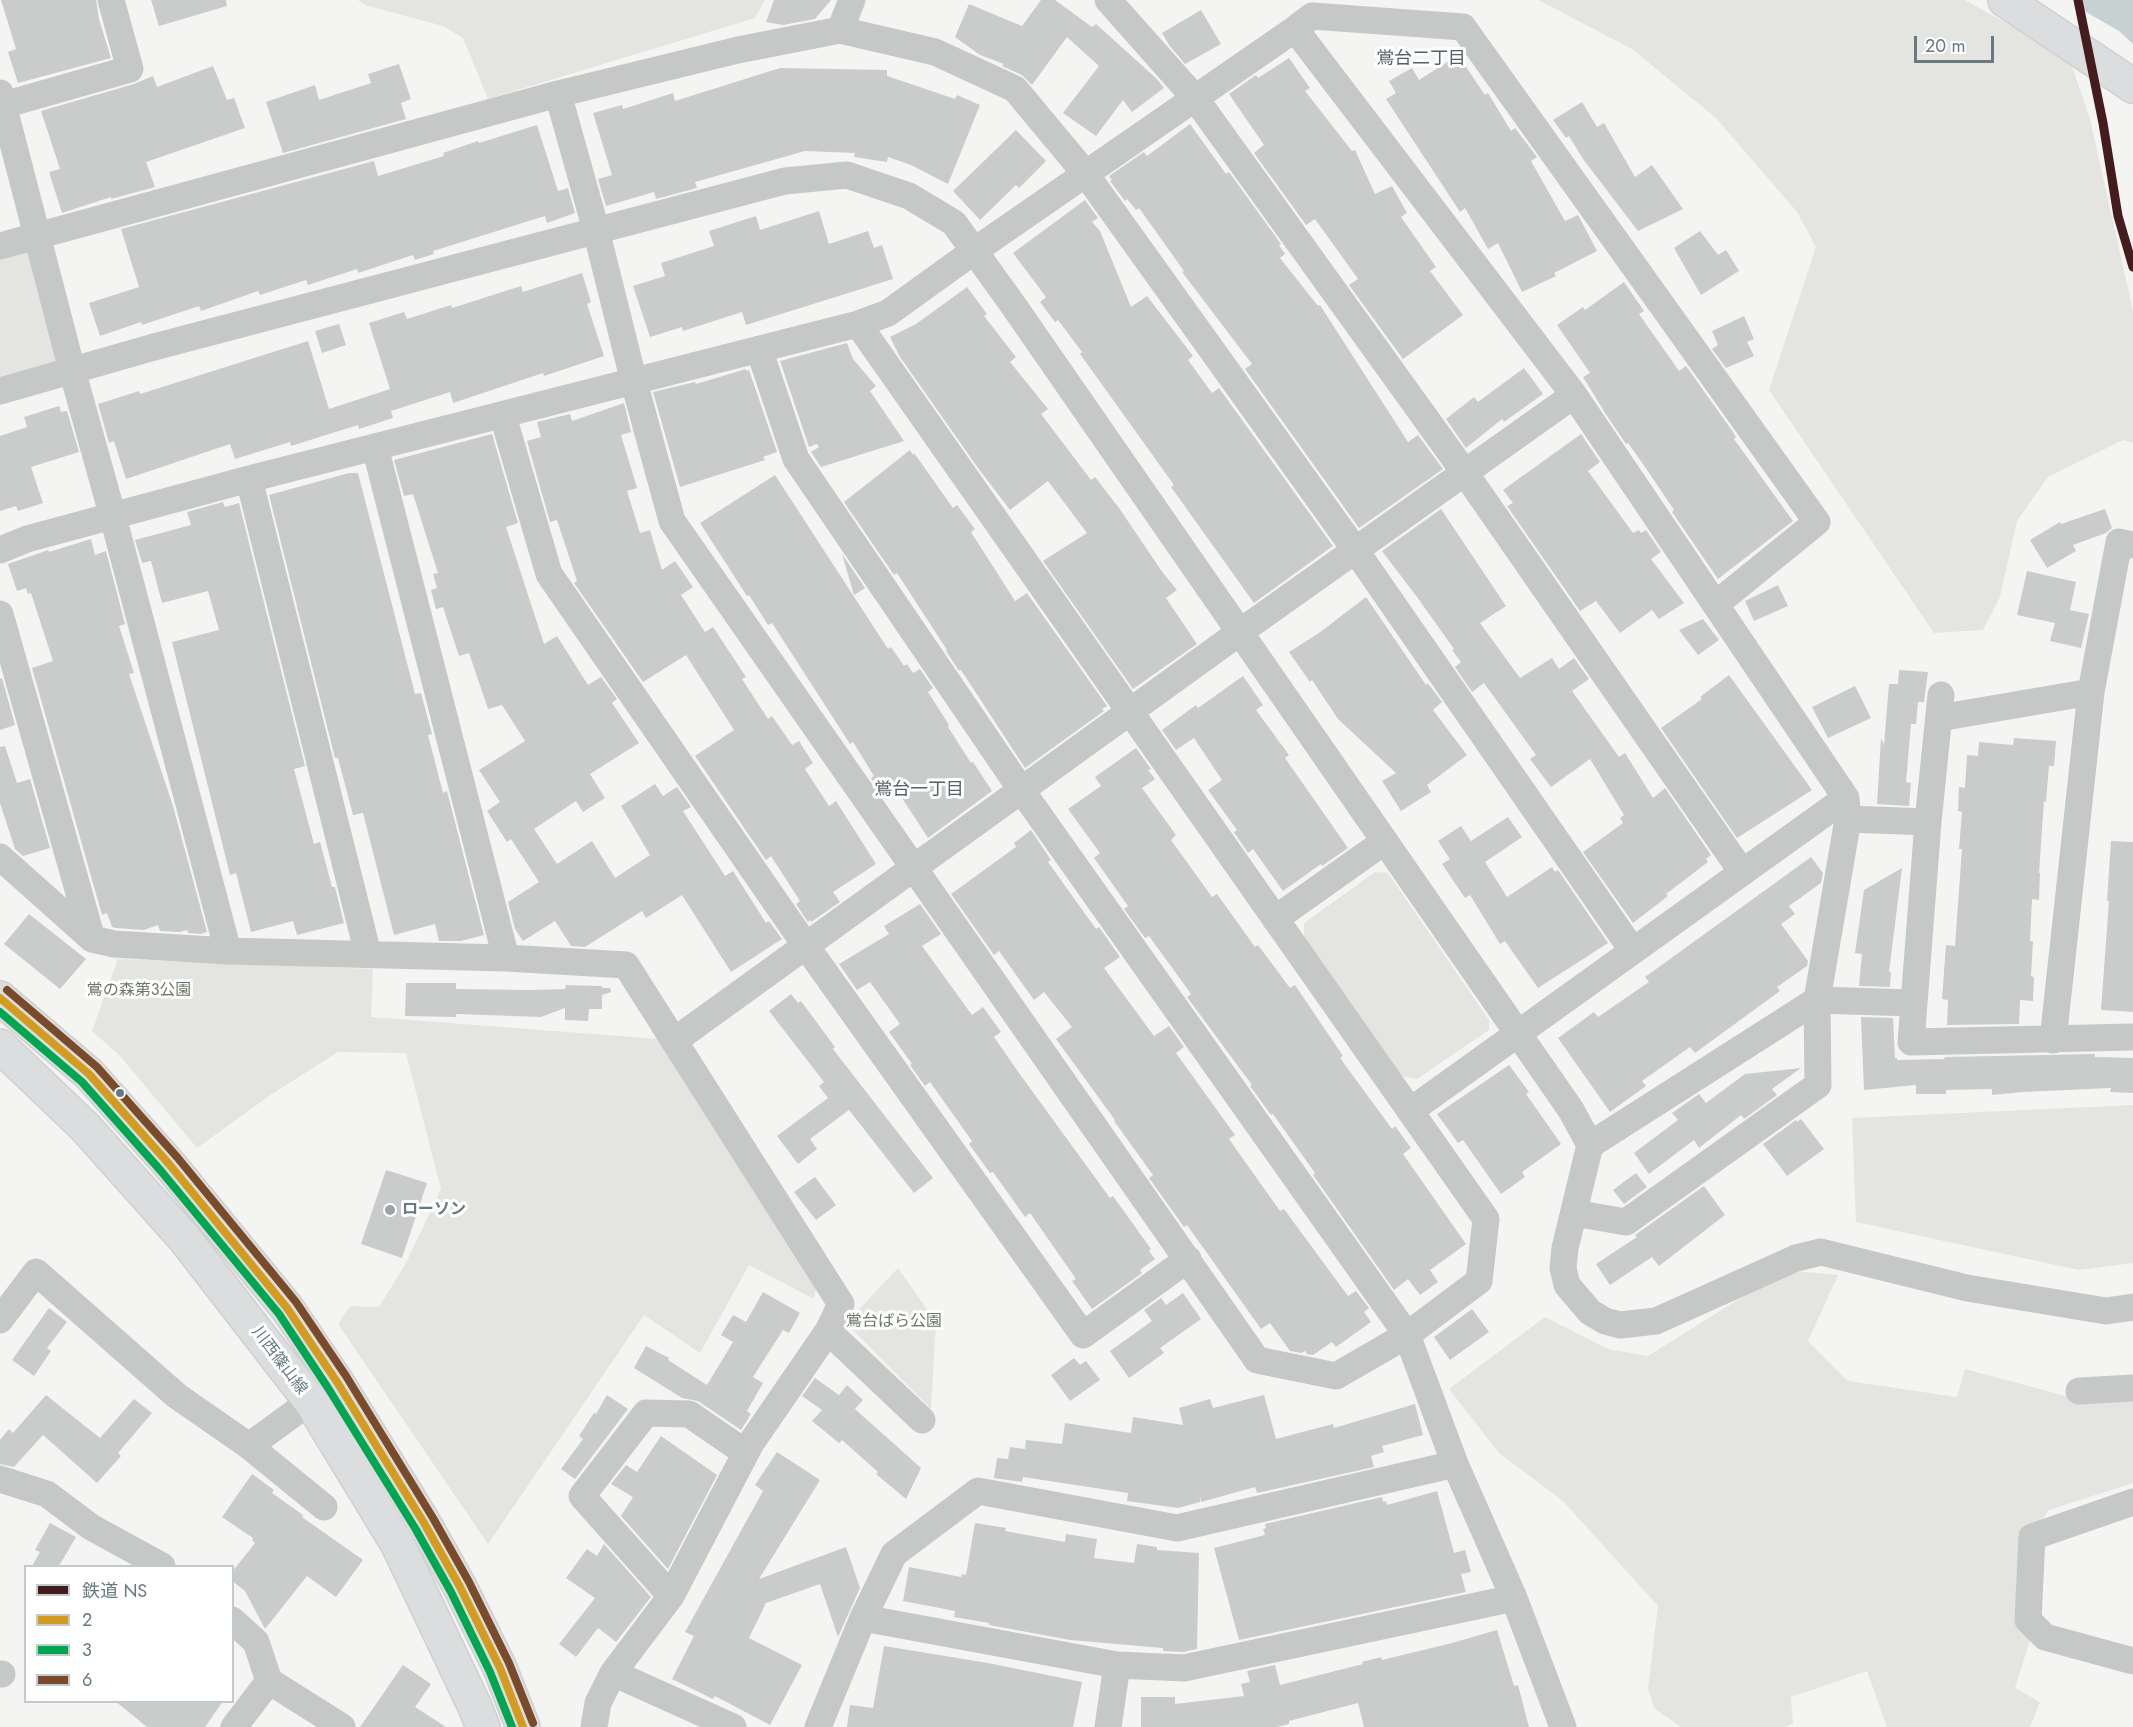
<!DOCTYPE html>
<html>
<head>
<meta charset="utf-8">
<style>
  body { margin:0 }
  #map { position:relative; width:2133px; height:1727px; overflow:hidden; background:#f4f4f3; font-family:Jost,"Noto Sans JP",sans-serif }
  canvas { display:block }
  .legend { position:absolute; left:24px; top:1565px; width:210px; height:138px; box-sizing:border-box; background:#fff; border:2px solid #c2cacc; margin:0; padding:8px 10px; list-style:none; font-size:18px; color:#667a80 }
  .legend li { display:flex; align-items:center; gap:12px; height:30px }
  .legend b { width:30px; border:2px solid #c2cacc }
  .scale { position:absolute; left:1914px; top:36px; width:80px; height:27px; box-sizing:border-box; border:3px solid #667a80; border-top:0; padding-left:8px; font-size:18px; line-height:21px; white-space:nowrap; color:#667a80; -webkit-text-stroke:4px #fff; paint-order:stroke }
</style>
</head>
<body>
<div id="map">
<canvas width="2133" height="1727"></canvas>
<ul class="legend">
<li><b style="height:8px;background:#451c1d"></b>鉄道 NS</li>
<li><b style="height:8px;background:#d39b20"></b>2</li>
<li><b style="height:8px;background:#00a651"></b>3</li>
<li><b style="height:8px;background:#7a4b2a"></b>6</li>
</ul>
<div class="scale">20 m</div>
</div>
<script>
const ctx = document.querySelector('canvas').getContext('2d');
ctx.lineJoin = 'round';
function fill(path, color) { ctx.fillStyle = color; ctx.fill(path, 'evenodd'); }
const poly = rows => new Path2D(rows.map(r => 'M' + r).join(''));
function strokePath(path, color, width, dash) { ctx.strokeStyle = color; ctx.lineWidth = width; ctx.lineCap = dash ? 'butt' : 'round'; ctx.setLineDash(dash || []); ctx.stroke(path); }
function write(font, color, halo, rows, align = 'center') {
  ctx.font = font + ' Jost,"Noto Sans JP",sans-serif'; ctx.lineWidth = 6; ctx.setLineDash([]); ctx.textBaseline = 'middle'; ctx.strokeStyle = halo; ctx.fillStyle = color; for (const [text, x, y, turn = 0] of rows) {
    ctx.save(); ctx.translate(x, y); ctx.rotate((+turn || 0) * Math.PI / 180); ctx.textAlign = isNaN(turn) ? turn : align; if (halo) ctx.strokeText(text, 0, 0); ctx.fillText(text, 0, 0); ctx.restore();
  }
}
const green = poly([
  [358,0,765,0,755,18,488,99,463,38,443,26,365,5],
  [1538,0,1965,0,2069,58,2090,119,2133,311,2133,443,2123,440,2048,477,2017,521,2000,597,1983,630,1934,633,1769,390,1816,247,1797,212,1716,118,1632,49],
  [37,236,72,370,0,392,0,246],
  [1375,872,1388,873,1489,1020,1489,1030,1417,1079,1401,1076,1304,940,1304,923],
  [118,959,373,969,371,1017,659,1039,817,1282,814,1299,749,1265,700,1353,644,1315,488,1544,338,1324,350,1306,379,1307,405,1265,441,1189,406,1053,338,1052,272,1094,197,1148,120,1056,92,1031],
  [2133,1105,2133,1263,2079,1270,1856,1222,1852,1118],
  [898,1268,936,1322,931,1409,846,1323],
  [1785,1270,1838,1275,1808,1341,1848,1381,1957,1397,1965,1369,2077,1399,2133,1399,2133,1483,2049,1510,2022,1548,2030,1640,2015,1688,2040,1702,2030,1727,1887,1727,1867,1671,1791,1697,1793,1724,1784,1727,1681,1727,1654,1708,1648,1689,1658,1606,1563,1501,1499,1453,1449,1389,1545,1317,1608,1349,1648,1356]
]);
const water = poly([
  [2076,0,2133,0,2133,44,2119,31,2086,12]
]);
const building = poly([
  [1,0,96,0,99,19,111,58,18,83,8,52,16,49],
  [151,0,226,0,227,6,159,26],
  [774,0,831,0,815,19,783,25,766,22],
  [1041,0,1055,0,1092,27,1096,24,1157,79,1164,88,1132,112,1123,100,1096,136,1063,113,1099,66,1067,37,1032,85,1022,75,1002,66,1004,64,980,55,955,37,969,4,1022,26],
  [1201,10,1221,44,1185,64,1169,45,1162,33],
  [1458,55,1485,95,1488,93,1511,131,1515,128,1537,157,1531,161,1565,221,1578,215,1597,251,1554,273,1556,276,1522,292,1498,243,1488,249,1465,208,1460,212,1386,99,1396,93,1389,81,1412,68,1419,80],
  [1289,58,1310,88,1305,91,1352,151,1355,150,1375,194,1392,186,1407,213,1401,217,1436,267,1430,271,1463,315,1403,359,1349,285,1358,279,1315,219,1306,225,1254,153,1264,145,1229,94,1256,75,1258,78],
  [399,64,411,99,401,103,406,119,283,153,266,102,315,85,319,100,371,83,368,74],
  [213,66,227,100,234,98,245,128,146,162,155,187,111,199,111,197,62,213,49,172,60,169,41,111,134,84,153,76,157,87],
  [780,68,887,70,887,76,955,99,957,95,980,105,948,184,911,165,888,157,887,162,854,157,855,153,805,151,695,182,697,188,656,199,654,192,606,206,598,179,612,175,593,113,622,105,623,109,673,93,675,101],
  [1582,102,1597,127,1604,123,1635,177,1652,165,1683,209,1638,231,1583,159,1569,136,1566,138,1553,120],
  [1190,124,1226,174,1229,172,1281,244,1279,245,1285,254,1280,258,1318,306,1320,305,1408,442,1418,435,1443,469,1359,528,1245,369,1252,364,1182,272,1184,271,1139,208,1136,210,1127,199,1125,201,1110,181,1112,180,1109,176,1144,152,1147,156],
  [537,125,558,191,568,188,575,213,547,223,545,216,433,251,434,254,415,260,413,255,358,273,357,269,308,285,306,280,260,295,258,291,201,311,199,306,142,325,141,322,100,336,89,303,139,287,121,229,374,161,378,176,444,156,443,153,478,141,479,143],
  [1016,130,1046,161,1019,188,1016,185,980,220,953,191],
  [1085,200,1098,218,1092,222,1100,231,1131,307,1147,296,1193,356,1188,360,1212,393,1219,388,1333,546,1254,603,1171,487,1174,485,1080,354,1082,352,1058,320,1055,322,1040,302,1046,297,1013,253],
  [819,211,829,244,868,231,874,248,882,245,893,279,746,325,742,312,683,331,682,327,650,337,633,286,665,276,661,263,714,246,709,231,756,216,760,230],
  [1700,231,1718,255,1726,250,1739,271,1701,295,1674,248],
  [582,273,591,302,587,304,604,356,544,376,543,373,453,403,450,392,391,411,393,418,359,429,358,425,291,446,290,442,235,459,230,444,126,479,114,441,109,443,98,404,139,391,140,394,308,341,329,409,390,389,369,323,404,312,407,319,451,305,452,308,521,286,523,292],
  [1624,282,1644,311,1639,314,1679,371,1686,366,1733,432,1736,437,1734,439,1793,521,1718,579,1672,512,1674,510,1643,464,1628,443,1626,444,1607,416,1583,377,1590,373,1557,325,1583,307,1585,310],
  [967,287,987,314,984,316,1016,357,1010,362,1048,409,1041,414,1091,480,1095,477,1119,508,1163,573,1177,590,1166,598,1197,644,1133,689,1043,561,1087,533,1048,481,1010,510,978,468,900,357,890,337,916,324],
  [1744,316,1754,339,1747,342,1754,356,1726,368,1712,349,1718,345,1712,331],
  [339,324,346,345,322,353,315,331],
  [847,343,853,359,876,386,870,391,904,441,821,467,811,452,819,447,817,444,809,447,780,361],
  [1524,368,1543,394,1504,422,1502,419,1466,448,1446,419,1474,397,1478,402],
  [746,369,746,371,749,370,777,452,763,457,765,460,680,487,653,392,695,382,696,384],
  [624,403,631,432,621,435,637,488,627,491,640,533,650,530,662,570,675,561,693,587,681,595,705,632,713,627,746,677,742,679,768,719,772,716,792,745,799,741,813,763,805,769,829,806,836,801,876,864,833,892,840,902,811,922,810,920,808,922,796,904,800,901,771,856,766,860,695,756,734,730,686,655,643,682,574,583,577,581,557,520,550,522,527,441,541,437,537,422,570,414,572,421],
  [59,406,61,412,67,411,79,452,31,467,43,503,18,511,16,506,0,511,0,436,27,427,24,417],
  [492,434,518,523,506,527,544,644,557,636,588,685,601,677,617,699,612,703,639,743,590,774,605,798,583,812,576,801,534,829,557,864,592,841,615,878,650,855,621,806,655,784,663,796,677,787,691,807,683,811,725,876,733,871,766,923,769,921,782,939,731,972,682,895,646,918,642,911,585,947,571,946,555,921,523,941,515,929,508,902,539,882,511,839,507,842,487,811,500,802,479,770,525,741,502,705,488,709,469,653,459,656,443,607,436,609,431,590,437,588,433,574,438,573,413,494,404,496,394,460],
  [1581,434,1600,462,1588,471,1633,533,1639,530,1641,533,1646,530,1661,552,1651,559,1684,603,1659,619,1652,610,1620,633,1596,601,1580,611,1507,506,1513,503,1503,490],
  [910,450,913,455,914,453,953,508,957,505,975,529,971,532,1015,601,1027,593,1107,706,1102,709,1104,711,1025,768,961,670,959,671,946,651,947,650,897,573,894,575,844,502],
  [349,473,358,473,415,694,421,693,432,734,428,735,443,793,447,791,484,935,461,941,439,941,435,924,394,935,363,813,353,815,338,758,335,758,269,495],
  [775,475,888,649,891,647,904,666,907,664,913,673,920,669,933,688,928,692,949,725,948,727,971,763,973,762,992,791,928,838,898,792,886,800,871,778,874,776,853,742,850,744,772,623,768,625,749,595,747,596,700,523],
  [223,502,225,507,239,503,305,766,294,769,314,844,320,842,332,887,335,887,344,923,297,935,293,921,251,932,236,873,230,875,172,642,219,630,208,591,162,603,151,561,142,563,135,540,191,525,187,512],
  [1441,509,1506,606,1480,623,1520,678,1552,658,1559,669,1574,658,1589,679,1572,691,1619,757,1625,753,1653,798,1665,788,1711,855,1706,859,1708,862,1666,894,1668,896,1633,923,1583,852,1623,823,1620,818,1624,815,1590,759,1551,787,1530,759,1536,755,1484,683,1472,692,1455,667,1461,662,1452,650,1454,649,1417,597,1382,551],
  [2105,509,2112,528,2106,533,2073,545,2076,551,2047,568,2030,540,2060,522,2061,524],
  [91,539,95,555,106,551,125,624,119,626,134,673,129,674,173,806,207,932,201,934,188,933,187,930,179,932,160,931,158,925,144,930,116,928,112,927,107,913,102,915,32,668,53,661,31,593,28,594,26,588,17,591,8,564,48,550,49,552],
  [842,554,865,588,854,595],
  [2027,571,2076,582,2070,610,2089,614,2081,648,2050,641,2055,623,2017,615],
  [1778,585,1788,606,1754,621,1745,601],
  [1366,597,1426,685,1427,683,1430,686,1442,702,1433,710,1467,755,1427,785,1431,792,1401,811,1382,781,1396,773,1338,719,1312,680,1310,682,1289,652,1319,633],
  [1703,619,1719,640,1698,655,1679,630],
  [1899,670,1928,672,1924,702,1918,702,1916,724,1911,724,1906,782,1911,783,1909,806,1877,804,1881,738,1884,745,1889,684,1898,684],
  [1729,675,1812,790,1737,838,1661,728,1702,699,1700,697],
  [1243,676,1263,705,1256,710,1289,755,1285,758,1348,848,1322,866,1321,864,1283,891,1253,849,1248,853,1234,832,1237,830,1208,790,1222,780,1194,738,1176,750,1162,730,1196,705,1198,708],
  [2,678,15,725,0,730,0,679],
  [1855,686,1871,718,1828,738,1812,707],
  [2014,738,2056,741,2054,766,2049,766,2046,802,2044,801,2039,873,2040,873,2039,900,2032,899,2030,941,2033,941,2031,976,2034,977,2033,1001,2020,1000,2019,1024,1947,1025,1948,1000,1942,999,1946,945,1955,946,1962,849,1959,849,1962,812,1958,811,1959,787,1965,788,1967,755,1978,756,1979,742,2013,745],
  [5,746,17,783,30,779,50,848,23,856,15,849,0,803,0,747],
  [1136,748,1151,769,1148,770,1155,779,1142,788,1176,835,1171,840,1212,897,1217,894,1255,947,1258,945,1290,988,1295,985,1343,1056,1340,1058,1392,1129,1395,1126,1411,1148,1403,1154,1466,1244,1430,1270,1438,1282,1420,1295,1408,1279,1394,1290,1313,1175,1315,1173,1273,1114,1271,1115,1250,1086,1252,1085,1187,997,1191,994,1149,936,1145,938,1124,909,1128,906,1094,858,1100,853,1068,809,1101,786,1095,777],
  [1508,817,1522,837,1485,862,1507,897,1552,867,1555,872,1558,870,1608,943,1538,988,1505,941,1500,944,1470,895,1465,898,1442,864,1450,859,1438,841,1461,826,1471,841],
  [1031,830,1051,860,1048,862,1096,929,1099,927,1120,957,1104,968,1154,1036,1169,1026,1184,1047,1176,1053,1235,1135,1229,1139,1280,1211,1284,1209,1348,1296,1356,1291,1369,1308,1364,1312,1371,1322,1336,1347,1332,1342,1313,1355,1307,1354,1305,1351,1302,1353,1290,1351,1270,1323,1261,1329,1187,1225,1184,1227,1149,1178,1153,1175,1114,1121,1115,1120,1056,1039,1072,1027,1044,992,1034,1000,999,951,994,955,951,894,1016,847,1014,843],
  [2111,841,2133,842,2133,1012,2101,1010,2109,901,2107,901],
  [1811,857,1823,873,1821,883,1789,906,1795,914,1781,924,1808,961,1807,966,1777,987,1780,991,1695,1053,1690,1047,1642,1081,1646,1086,1610,1112,1558,1038,1594,1012,1598,1017,1649,982,1645,977],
  [1902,868,1889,972,1891,972,1890,987,1859,986,1862,954,1855,953,1864,890],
  [920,904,941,934,922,946,972,1015,983,1007,1001,1032,994,1037,1019,1073,1110,1198,1113,1196,1151,1249,1149,1251,1155,1259,1140,1270,1142,1273,1092,1309,1072,1281,1076,1279,1030,1213,1025,1217,993,1172,990,1173,969,1144,972,1141,930,1082,925,1086,910,1065,912,1064,889,1032,900,1024,870,982,857,990,839,964,889,934,884,926],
  [29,914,86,959,60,989,4,944],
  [406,983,456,983,456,989,529,990,565,989,566,985,602,986,602,988,610,988,611,992,602,995,602,1009,589,1009,588,1021,565,1020,565,1008,541,1017,456,1014,456,1017,405,1016],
  [791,994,798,1003,801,1001,835,1047,833,1049,933,1178,914,1193,849,1110,810,1139,817,1149,798,1164,777,1136,828,1098,819,1086,824,1082,769,1011],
  [1861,1017,1893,1018,1895,1058,1897,1058,1897,1060,1944,1059,1945,1057,2095,1054,2095,1057,2133,1058,2133,1093,2110,1092,2111,1088,2023,1092,1992,1095,1992,1089,1946,1090,1946,1094,1916,1094,1916,1085,1864,1090],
  [1509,1065,1529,1092,1526,1094,1561,1144,1522,1172,1525,1177,1501,1194,1463,1140,1458,1143,1437,1114],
  [1801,1068,1772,1089,1777,1095,1744,1119,1741,1115,1699,1148,1694,1140,1649,1174,1634,1153,1678,1120,1672,1113,1699,1094,1706,1103,1745,1074],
  [1801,1119,1824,1149,1787,1176,1763,1144,1796,1120,1797,1122],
  [386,1170,427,1183,402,1258,361,1244],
  [1636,1173,1647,1187,1624,1204,1613,1190],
  [815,1177,836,1205,816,1220,794,1192],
  [1704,1186,1725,1215,1659,1266,1652,1257,1610,1285,1596,1264,1637,1237,1635,1235],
  [763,1292,800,1313,789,1333,783,1330,753,1377,763,1383,747,1411,751,1414,741,1430,698,1401,682,1398,634,1368,646,1346,669,1358,668,1360,707,1385,733,1342,721,1335,733,1315,746,1322],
  [1183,1293,1201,1319,1160,1348,1164,1353,1129,1378,1110,1351,1152,1321,1144,1310,1161,1298,1166,1305],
  [49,1308,67,1322,47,1348,51,1351,34,1376,12,1360],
  [1472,1309,1489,1332,1450,1360,1434,1337],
  [1074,1358,1080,1365,1086,1361,1100,1380,1070,1401,1051,1375],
  [815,1378,839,1395,847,1385,863,1400,855,1409,921,1468,906,1499,876,1474,878,1472,842,1440,839,1443,812,1421,822,1410,802,1396],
  [46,1395,100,1438,134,1399,152,1413,118,1453,121,1456,97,1483,43,1435,14,1467,0,1464,0,1440,9,1429,13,1433],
  [607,1395,628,1409,575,1479,561,1469,583,1439,579,1436,594,1413,596,1414],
  [1264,1395,1276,1439,1333,1424,1334,1428,1415,1404,1423,1435,1382,1446,1384,1452,1371,1456,1374,1467,1257,1493,1255,1487,1201,1502,1200,1496,1200,1502,1178,1508,1127,1501,1128,1493,1023,1477,1022,1482,994,1478,997,1458,1008,1459,1010,1447,1025,1449,1026,1440,1062,1444,1065,1423,1131,1433,1133,1417,1183,1425,1179,1408,1210,1399,1213,1408],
  [661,1436,717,1475,668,1569,621,1516,633,1497,611,1484,626,1465,637,1472],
  [777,1452,820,1480,759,1579,846,1547,860,1588,838,1637,820,1584,766,1603,749,1638,802,1665,770,1725,715,1696,713,1699,672,1679,694,1636,685,1632,763,1491,755,1485],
  [252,1474,274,1490,272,1493,303,1515,302,1517,363,1560,336,1597,307,1576,265,1629,245,1591,232,1581,232,1572,255,1543,252,1540,253,1538,222,1517],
  [1437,1491,1454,1553,1465,1550,1471,1572,1461,1574,1466,1592,1239,1640,1214,1548,1265,1535,1263,1529,1266,1528,1265,1524,1382,1497,1383,1502,1386,1501,1387,1505],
  [50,1523,76,1537,59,1566,32,1566,40,1552,35,1550],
  [975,1523,1006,1528,1005,1531,1065,1542,1066,1534,1097,1539,1094,1558,1134,1563,1137,1544,1157,1547,1157,1550,1199,1553,1197,1649,1183,1652,1163,1651,1163,1648,1070,1640,989,1625,989,1623,954,1617,955,1611,903,1601,909,1567,961,1577,962,1574,966,1575],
  [604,1544,651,1597,616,1642,598,1628,576,1657,559,1644,595,1598,566,1578,587,1549,597,1556],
  [1497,1630,1514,1686,1518,1685,1529,1727,1364,1727,1358,1703,1289,1721,1289,1724,1277,1727,1141,1727,1141,1697,1175,1697,1175,1704,1244,1696,1241,1684,1250,1682,1247,1671,1275,1665,1280,1685,1363,1664,1362,1662,1381,1657,1382,1660,1452,1643],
  [884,1646,988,1663,1082,1682,1073,1727,847,1727,850,1705,873,1708],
  [403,1665,431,1684,415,1707,446,1727,360,1727],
  [115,1701,223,1701,205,1727,147,1727]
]);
const minor = poly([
  [1108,0,1195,98,1465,473,1742,872],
  [1295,29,1312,16,1463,27,1817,522,1716,604],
  [840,30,852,0],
  [0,93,72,370,113,517,228,951],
  [558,94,596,230,634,382,672,521,1257,1360,1336,1376,1407,1335,1479,1281,1486,1219,858,324],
  [0,106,130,69,111,0],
  [0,246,558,94,738,50,840,30,935,52,1015,89,1085,173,1356,551,1633,951],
  [759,349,796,459,1022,791,1407,1335,1455,1464,1514,1598,1563,1727],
  [0,391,154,347,785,181,847,175,909,196,954,223,1011,302,1571,1110,1590,1145,1565,1248,1563,1268,1567,1285,1590,1312,1605,1321,1620,1325,1656,1321,1796,1258,1821,1252,1967,1288,2106,1311,2133,1307],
  [503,416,549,574,806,946,1083,1335,1188,1259],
  [375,447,506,958],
  [249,479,368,954],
  [0,550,27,539,249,479,858,324,888,313,974,251,1295,29,1574,395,1846,798,1848,819,1817,1000,1590,1145],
  [0,614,92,939],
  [1941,695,1928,822,1911,1042,2133,1037],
  [1939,718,2091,692],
  [1848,819,1928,822],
  [0,857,92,939,114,944,228,951,506,958,626,965,841,1304,828,1331,922,1420],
  [1275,919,1385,841],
  [2053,1040,2091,692,2119,542,2133,545],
  [674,1041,1240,632,1574,395],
  [1410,1111,1846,798],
  [1574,1213,1626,1222,1818,1085,1817,1000,1913,1003],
  [0,1320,36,1272,177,1396,249,1446,326,1390],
  [2079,1391,2133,1388],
  [249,1446,324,1507],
  [0,1479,47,1494,91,1527,162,1566],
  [2133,1502,2032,1537,2028,1620,2045,1637,2133,1661],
  [671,1596,582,1496,646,1413,689,1414,746,1453],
  [863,1618,1117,1665,1184,1668,1514,1598],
  [232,1620,256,1642,269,1681],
  [0,1674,2,1674],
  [234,1727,269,1681,342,1727],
  [594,1727,598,1703,613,1673],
  [733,1727,613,1673,671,1596,751,1443,828,1331],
  [818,1727,863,1618,894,1554,978,1491,1177,1528,1455,1464],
  [1108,1727,1117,1665]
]);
const major = poly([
  [2005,0,2133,86],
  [0,998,89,1074,169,1164,287,1308,337,1382,424,1523,460,1587,500,1668,523,1727],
  [0,1046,85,1127,184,1238,311,1402,398,1545,475,1707,483,1727]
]);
const bus1 = poly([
  [0,998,89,1074,169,1164,287,1308,337,1382,424,1523,460,1587,500,1668,523,1727]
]);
const bus2 = poly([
  [0,1012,82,1082,161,1171,279,1314,328,1388,415,1528,451,1592,490,1672,512,1727]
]);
const bus3 = poly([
  [7,990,97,1067,177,1157,296,1302,346,1376,433,1518,469,1582,509,1663,533,1723]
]);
const rail1 = poly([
  [2078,0,2103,123,2118,216,2133,267]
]);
const markers = [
  [120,1093,5,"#667a80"],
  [390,1210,6,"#98a5a8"]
];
const parkNames = [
  ["鴬の森第3公園",139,991],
  ["鴬台ばら公園",894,1322]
];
const poiNames = [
  ["ローソン",402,1210]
];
const streetNames = [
  ["川西篠山線",279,1361,53]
];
const neighbourhoodNames = [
  ["鴬台二丁目",1421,60],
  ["鴬台一丁目",919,791]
];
fill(green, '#e4e5e0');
fill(water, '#c6d1d1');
fill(building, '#cacccc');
strokePath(major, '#cfd0d0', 36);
strokePath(minor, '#c6c8c8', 27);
strokePath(major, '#dcddde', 33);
strokePath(bus1, '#d39b20', 8);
strokePath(bus2, '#00a651', 8);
strokePath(bus3, '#7a4b2a', 8);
strokePath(rail1, '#451c1d', 9);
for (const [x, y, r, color] of markers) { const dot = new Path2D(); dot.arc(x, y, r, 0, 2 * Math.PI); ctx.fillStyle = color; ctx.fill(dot); strokePath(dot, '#fff', 2); }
write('16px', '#6c7864', '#fff', parkNames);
write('bold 16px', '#667a80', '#fff', poiNames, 'left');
write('16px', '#667a80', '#fff', streetNames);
write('18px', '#536166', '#fff', neighbourhoodNames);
</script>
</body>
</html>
